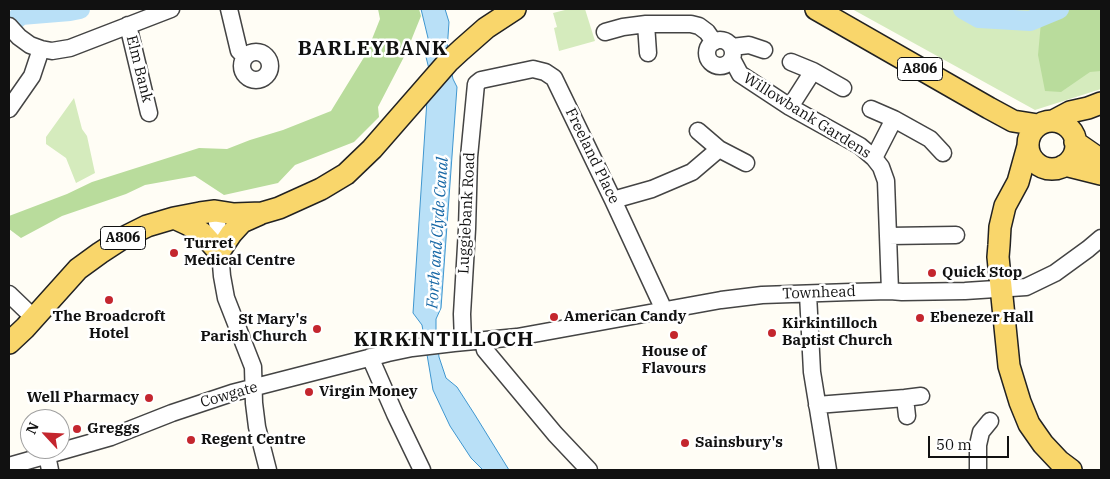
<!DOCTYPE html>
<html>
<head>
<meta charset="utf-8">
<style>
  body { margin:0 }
  #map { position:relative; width:1110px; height:479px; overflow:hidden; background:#fffdf5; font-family:"IBM Plex Serif",serif }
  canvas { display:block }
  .frame { position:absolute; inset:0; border:10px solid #111; pointer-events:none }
  .north { position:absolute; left:20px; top:409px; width:50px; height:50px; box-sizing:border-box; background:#fff; border:1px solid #a0a0a0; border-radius:50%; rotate:295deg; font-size:14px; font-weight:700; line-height:20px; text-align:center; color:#111 }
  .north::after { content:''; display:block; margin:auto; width:18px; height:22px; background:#c4262e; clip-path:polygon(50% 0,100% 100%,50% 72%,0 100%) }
  .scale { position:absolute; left:928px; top:436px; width:81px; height:22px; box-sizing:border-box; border:2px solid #111; border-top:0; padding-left:6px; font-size:15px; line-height:18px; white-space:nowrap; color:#111; -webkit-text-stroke:4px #fff; paint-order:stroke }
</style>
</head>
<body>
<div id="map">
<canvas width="1110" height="479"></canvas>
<div class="frame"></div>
<div class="north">N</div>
<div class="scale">50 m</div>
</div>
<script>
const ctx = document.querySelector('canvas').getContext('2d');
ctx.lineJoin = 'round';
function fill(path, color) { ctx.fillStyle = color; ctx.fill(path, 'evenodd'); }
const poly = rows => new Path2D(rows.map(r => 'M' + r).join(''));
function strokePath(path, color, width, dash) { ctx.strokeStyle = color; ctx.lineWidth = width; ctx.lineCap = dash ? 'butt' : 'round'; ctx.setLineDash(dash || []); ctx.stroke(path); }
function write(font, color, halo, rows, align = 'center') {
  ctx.font = font + ' "IBM Plex Serif",serif'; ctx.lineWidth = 5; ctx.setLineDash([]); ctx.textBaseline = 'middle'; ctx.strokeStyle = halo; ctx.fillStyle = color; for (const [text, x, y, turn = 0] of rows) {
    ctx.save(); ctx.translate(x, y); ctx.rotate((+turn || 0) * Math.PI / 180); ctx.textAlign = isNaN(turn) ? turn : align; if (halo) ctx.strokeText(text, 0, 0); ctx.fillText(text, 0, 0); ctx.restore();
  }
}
const green = poly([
  [569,9,585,9,595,41,559,51,554,28,557,27,553,13],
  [852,9,1101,9,1101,89,1035,110],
  [74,98,82,129,87,136,95,173,76,183,66,158,46,144,46,137]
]);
const forest = poly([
  [378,9,419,9,421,16,406,53,378,107,379,117,354,142,295,165,278,183,224,195,195,176,145,185,126,194,62,216,21,238,9,229,9,216,67,194,92,182,199,148,227,149,250,140,283,130,331,111,366,54,380,19],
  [1055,9,1101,9,1101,71,1090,72,1061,92,1045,91,1038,55,1041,22]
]);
const water = poly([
  [421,9,445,9,449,22,447,51,453,79,457,87,441,308,436,319,436,334,439,357,446,378,457,387,475,415,509,470,483,470,471,458,450,426,433,390,422,325,413,313,429,69,425,53,428,38,421,9]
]);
const river = poly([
  [963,9,979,18,1030,21,1059,9],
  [9,25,21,15,70,11,80,9]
]);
const minor = poly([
  [229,9,239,51,246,56],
  [646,24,648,53],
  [128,25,149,113],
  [9,26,19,37,30,45,41,49,52,51,70,48,171,9],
  [605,32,623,27,646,24,691,24,699,26,707,32,714,42],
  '707 53a13 13 0 1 1 26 0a13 13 0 1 1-26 0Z',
  [732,47,749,45,764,50],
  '242 66a14 14 0 1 1 28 0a14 14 0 1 1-28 0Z',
  [732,59,740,74,790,107,860,146,874,158,881,167,886,181,890,291],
  [791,62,813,71,843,88],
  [790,107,813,71],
  [9,109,32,76,41,49],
  [871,109,894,119,930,139,943,153],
  [698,131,719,149,746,163],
  [874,158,894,119],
  [613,200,652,189,692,172,719,149],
  [215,211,218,228,222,276,226,298,253,367,254,403,257,427,268,470],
  [888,236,956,235],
  [9,294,34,318],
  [808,294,812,372,828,470],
  [483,341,485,350,555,434,589,470],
  [463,342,462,314,467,229,469,157,476,84,481,80,533,69,545,72,554,78,613,200,664,310],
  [370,357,395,414,422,470],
  [905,398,921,396],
  [817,405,905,398,907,416],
  [47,455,50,470],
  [9,466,111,437,172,413,232,393,388,353,412,348,454,343,517,337,721,300,762,295,851,292,890,291,902,292,965,291,1026,287,1055,273,1088,249,1101,238],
  [978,470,978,445,981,432,990,421]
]);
const major = poly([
  [816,9,989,108,1013,121,1038,125],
  [1053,121,1070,112,1088,108,1101,103],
  '1028 145a24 24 0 1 1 48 0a24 24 0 1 1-48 0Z',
  [1075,142,1101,160],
  [1028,146,1018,182,1005,206,1000,227,999,245,998,257,1009,366,1020,402,1029,424,1043,444,1059,461,1071,470],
  [1063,166,1069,166,1101,174],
  [174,218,189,225,202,233,219,252,231,234,242,222,260,214],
  [9,343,25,328,78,269,100,253,123,238,147,226,174,218,200,213,215,211,234,214,262,213,279,208,321,189,346,174,372,149,448,62,461,50,486,28,515,9]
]);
const markers = [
  [174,253,5,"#c4262e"],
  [932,273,5,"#c4262e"],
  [109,300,5,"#c4262e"],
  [554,317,5,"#c4262e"],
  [920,318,5,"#c4262e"],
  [317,329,5,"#c4262e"],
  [772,333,5,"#c4262e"],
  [674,335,5,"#c4262e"],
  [309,392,5,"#c4262e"],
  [149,398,5,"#c4262e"],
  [77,429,5,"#c4262e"],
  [191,440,5,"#c4262e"],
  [685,443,5,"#c4262e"]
];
const shields = [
  [920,69,45],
  [123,238,45]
];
const shieldNames = [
  ["A806",920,69],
  ["A806",123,238]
];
const streetNames = [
  ["Elm Bank",139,69,76],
  ["Willowbank Gardens",807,116,32],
  ["Freeland Place",592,156,64],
  ["Luggiebank Road",467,213,-87],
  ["Townhead",819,293,-2],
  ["Cowgate",229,395,-16]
];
const poiNames = [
  ["Turret",184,244],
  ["Medical Centre",184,261],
  ["Quick Stop",942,273],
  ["The Broadcroft",109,317,"center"],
  ["Hotel",109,334,"center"],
  ["American Candy",564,317],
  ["Ebenezer Hall",930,318],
  ["St Mary's",307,320,"right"],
  ["Parish Church",307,337,"right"],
  ["Kirkintilloch",782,324],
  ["Baptist Church",782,341],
  ["House of",674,352,"center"],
  ["Flavours",674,369,"center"],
  ["Virgin Money",319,392],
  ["Well Pharmacy",139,398,"right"],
  ["Greggs",87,429],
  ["Regent Centre",201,440],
  ["Sainsbury's",695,443]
];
const waterNames = [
  ["Forth and Clyde Canal",438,233,-86]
];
const districtNames = [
  ["BARLEYBANK",373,49],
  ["KIRKINTILLOCH",444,340]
];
fill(green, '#d5ebbd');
fill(forest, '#b9dc9c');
fill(water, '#b9e0f7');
strokePath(water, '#3f96cf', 1);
strokePath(river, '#b9e0f7', 20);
strokePath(minor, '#444', 19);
strokePath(major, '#222', 24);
strokePath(minor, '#fff', 16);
strokePath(major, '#f9d66b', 21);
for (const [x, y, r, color] of markers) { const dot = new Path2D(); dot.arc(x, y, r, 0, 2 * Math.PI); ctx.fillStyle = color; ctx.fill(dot); strokePath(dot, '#fff', 2); }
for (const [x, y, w] of shields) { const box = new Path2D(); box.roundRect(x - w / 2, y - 11.5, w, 23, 4); ctx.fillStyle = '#fff'; ctx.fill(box); strokePath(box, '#111', 1); }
write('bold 14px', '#111', null, shieldNames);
write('15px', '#111', '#fff', streetNames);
write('bold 15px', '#111', '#fff', poiNames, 'left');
write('italic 16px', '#1768a6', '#fff', waterNames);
ctx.letterSpacing = '1px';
write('bold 20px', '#111', '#fff', districtNames);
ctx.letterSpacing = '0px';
</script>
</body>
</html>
